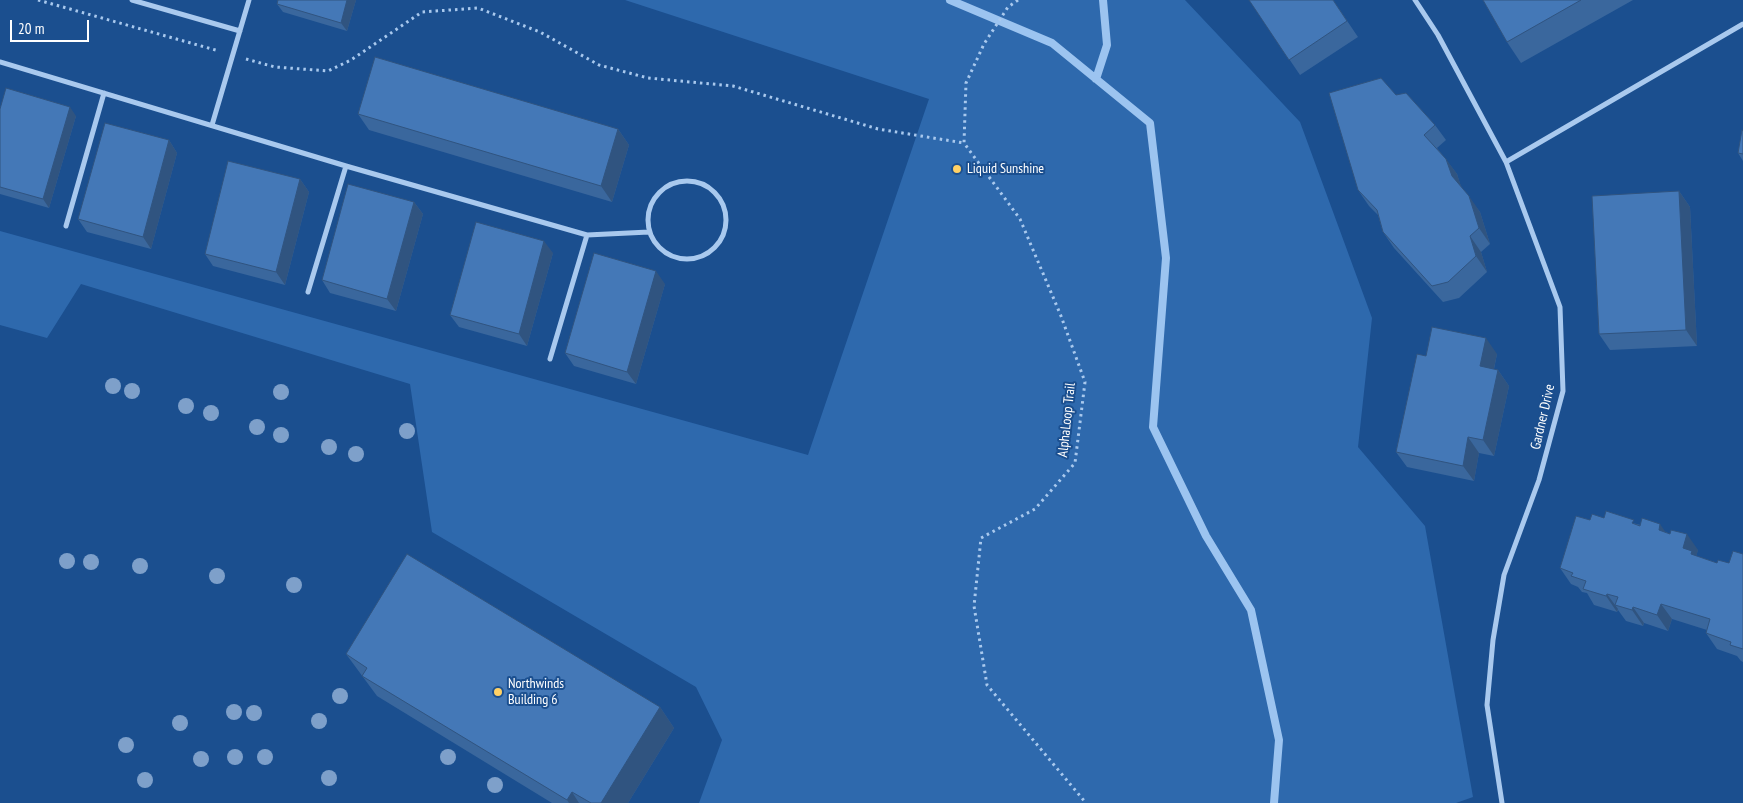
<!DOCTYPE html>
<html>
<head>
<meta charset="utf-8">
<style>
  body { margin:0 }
  #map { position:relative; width:1743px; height:803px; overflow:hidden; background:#1b4f8f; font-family:"PT Sans Narrow",sans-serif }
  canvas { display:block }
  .scale { position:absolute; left:10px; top:20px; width:79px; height:22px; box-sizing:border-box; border:2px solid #fff; border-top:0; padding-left:6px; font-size:15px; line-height:18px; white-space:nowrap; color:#fff; -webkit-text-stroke:4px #1b4f8f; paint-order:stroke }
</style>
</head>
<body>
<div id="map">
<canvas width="1743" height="803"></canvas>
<div class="scale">20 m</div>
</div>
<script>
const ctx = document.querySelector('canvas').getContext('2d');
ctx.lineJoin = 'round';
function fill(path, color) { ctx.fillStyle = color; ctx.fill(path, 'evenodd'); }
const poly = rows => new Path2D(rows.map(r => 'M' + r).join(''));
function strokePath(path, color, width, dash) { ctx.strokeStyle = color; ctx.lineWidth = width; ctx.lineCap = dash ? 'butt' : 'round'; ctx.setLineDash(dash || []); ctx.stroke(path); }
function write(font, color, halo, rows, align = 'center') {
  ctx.font = font + ' "PT Sans Narrow",sans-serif'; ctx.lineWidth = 4; ctx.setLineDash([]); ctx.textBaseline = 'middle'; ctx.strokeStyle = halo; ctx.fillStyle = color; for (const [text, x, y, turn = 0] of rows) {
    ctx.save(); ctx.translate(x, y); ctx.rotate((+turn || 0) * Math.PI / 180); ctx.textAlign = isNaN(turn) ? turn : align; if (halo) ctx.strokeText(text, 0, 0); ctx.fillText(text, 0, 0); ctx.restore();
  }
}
const green = poly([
  [625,0,1185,0,1300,122,1372,318,1358,447,1425,526,1473,797,1456,803,699,803,722,740,696,687,432,532,410,384,81,284,47,338,0,325,0,231,808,455,929,99]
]);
const stream = poly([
  [950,0,1052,43,1150,123,1166,258,1153,427,1206,536,1251,610,1279,740,1274,803],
  [1096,79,1107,45,1103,0]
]);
const path = poly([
  [38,0,219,51],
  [1018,0,1008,7,984,44,966,83,964,143,1020,219,1061,316,1085,382,1075,463,1035,509,981,538,974,606,987,685,1086,803],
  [246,59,275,67,328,71,351,60,422,12,478,8,540,32,599,65,648,78,733,86,878,129,964,143]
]);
const street = poly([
  [132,0,240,31],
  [1415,0,1438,35,1506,162,1560,307,1563,391,1539,480,1504,575,1493,640,1487,705,1502,803],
  [0,62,346,166,587,235,649,232],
  [212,125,249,0],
  [1506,162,1743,24],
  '648 220a39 39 0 1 1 78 0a39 39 0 1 1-78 0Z',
  [66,226,104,93],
  [308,292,346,166],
  [550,359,587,235]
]);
const trees = [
  [113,386],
  [132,391],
  [281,392],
  [186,406],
  [211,413],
  [257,427],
  [407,431],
  [281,435],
  [329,447],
  [356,454],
  [67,561],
  [91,562],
  [140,566],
  [217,576],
  [294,585],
  [340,696],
  [234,712],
  [254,713],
  [319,721],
  [180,723],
  [126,745],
  [235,757],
  [265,757],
  [448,757],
  [201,759],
  [329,778],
  [145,780],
  [495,785]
];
const wall = poly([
  [278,0,356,0,347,31,283,12,277,4],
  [1249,0,1333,0,1358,37,1300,75],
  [1483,0,1633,0,1521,63,1507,42],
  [1396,95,1435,125,1446,140,1437,148,1457,174,1461,187,1480,212,1490,244,1481,252,1487,272,1459,298,1443,302,1394,248,1383,232,1378,215,1369,206,1358,190],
  [0,109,76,116,49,208,0,194],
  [358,114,618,129,629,145,612,202,369,130],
  [1743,131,1743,161,1738,153],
  [169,140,177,153,151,249,87,232,78,219],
  [300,179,309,192,285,285,213,266,205,254],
  [1679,191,1690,207,1697,346,1610,350,1599,334],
  [414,202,423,214,396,311,330,293,322,280],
  [553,253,527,346,459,327,450,315],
  [665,284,636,384,574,366,565,353],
  [1497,354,1494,369,1498,370,1509,386,1494,456,1479,453,1474,481,1407,467,1396,452,1426,356],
  [1604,518,1637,524,1666,532,1698,550,1696,556,1717,563,1729,563,1743,554,1743,662,1741,661,1737,656,1717,649,1706,633,1707,630,1672,619,1668,631,1644,623,1643,626,1626,621,1618,610,1617,612,1594,605,1587,593,1582,592,1578,587,1571,584,1560,568,1590,520],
  [346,654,660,707,674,728,628,803,552,803,377,696]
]);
const shadedWall = poly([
  [347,0,356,0,347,31,341,23],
  [70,107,76,116,49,208,43,199],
  [618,129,629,145,612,202,601,186],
  [169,140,177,153,151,249,143,237],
  [1446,159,1457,174,1463,192,1452,176],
  [300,179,309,192,285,285,276,272],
  [1679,191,1690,207,1697,346,1686,330],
  [1469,196,1480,212,1490,244,1479,228],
  [414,202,423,214,396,311,387,299],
  [1470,236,1481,252,1487,272,1476,256],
  [544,241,553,253,527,346,519,334],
  [656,271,665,284,636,384,627,372],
  [1486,338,1497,354,1491,382,1480,366],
  [1498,370,1509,386,1494,456,1483,440],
  [1468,437,1479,453,1474,481,1463,466],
  [1660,524,1671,540,1659,530],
  [1687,534,1698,550,1696,557,1683,548],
  [1607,594,1618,609,1617,612,1606,596],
  [1661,604,1672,619,1668,631,1657,615],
  [1633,607,1644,623,1643,626,1632,610],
  [660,707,674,728,628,803,601,803],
  [572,792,579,803,569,803,567,800]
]);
const building = poly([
  [278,0,347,0,341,23,277,4,278,0],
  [1249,0,1333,0,1347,21,1289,60,1249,0],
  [1483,0,1581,0,1507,42,1483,0],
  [375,57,618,129,601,186,358,114,375,57],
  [1381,78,1396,95,1406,93,1435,125,1424,135,1446,159,1452,176,1469,196,1479,228,1470,236,1476,256,1448,282,1432,286,1383,232,1377,210,1358,190,1329,93,1381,78],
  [6,88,70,107,43,199,0,187,0,109,6,88],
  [105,123,169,140,143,237,78,219,105,123],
  [1742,130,1743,131,1743,154,1738,153,1742,130],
  [228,161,300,179,276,272,205,254,228,161],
  [348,184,414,202,387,299,322,280,348,184],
  [1679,191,1686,330,1599,334,1592,196,1679,191],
  [476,222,544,241,519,334,450,315,476,222],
  [594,253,656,271,627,372,565,353,594,253],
  [1432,327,1486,338,1480,366,1498,370,1483,440,1468,437,1463,466,1396,452,1417,354,1426,356,1432,327],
  [1606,511,1634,520,1632,523,1640,526,1642,518,1660,524,1659,530,1670,534,1671,530,1687,534,1683,548,1692,551,1691,554,1717,563,1718,560,1729,563,1733,551,1743,554,1743,649,1730,645,1731,642,1706,633,1710,619,1661,604,1657,615,1633,607,1632,610,1615,605,1618,597,1607,594,1606,596,1583,589,1586,581,1571,576,1573,573,1560,568,1576,516,1590,520,1592,514,1604,518,1606,511],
  [407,554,660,707,601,803,591,803,572,792,567,800,362,676,367,668,346,654,407,554]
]);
const markers = [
  [957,169,5,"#ffd166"],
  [498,692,5,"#ffd166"]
];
const poiNames = [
  ["Liquid Sunshine",967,169],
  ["Northwinds",508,684],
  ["Building 6",508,700]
];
const streetNames = [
  ["Gardner Drive",1543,417,-77],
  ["AlphaLoop Trail",1067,420,-84]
];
fill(green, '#2e69ad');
strokePath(stream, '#9cc4f0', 8);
strokePath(path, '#a9c9ee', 3, [2.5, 4]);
strokePath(street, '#a9c9ee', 5);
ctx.fillStyle = '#7ea0ca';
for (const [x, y] of trees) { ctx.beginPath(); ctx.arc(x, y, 8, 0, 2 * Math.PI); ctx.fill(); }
fill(wall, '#3a679d');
fill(shadedWall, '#305480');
fill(building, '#4478b7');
strokePath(building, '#305480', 1);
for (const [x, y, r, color] of markers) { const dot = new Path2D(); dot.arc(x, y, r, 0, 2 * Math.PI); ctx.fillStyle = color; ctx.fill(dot); strokePath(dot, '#1b4f8f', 2); }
write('14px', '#fff', '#1b4f8f', poiNames, 'left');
write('14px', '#fff', '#1b4f8f', streetNames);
</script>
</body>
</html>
